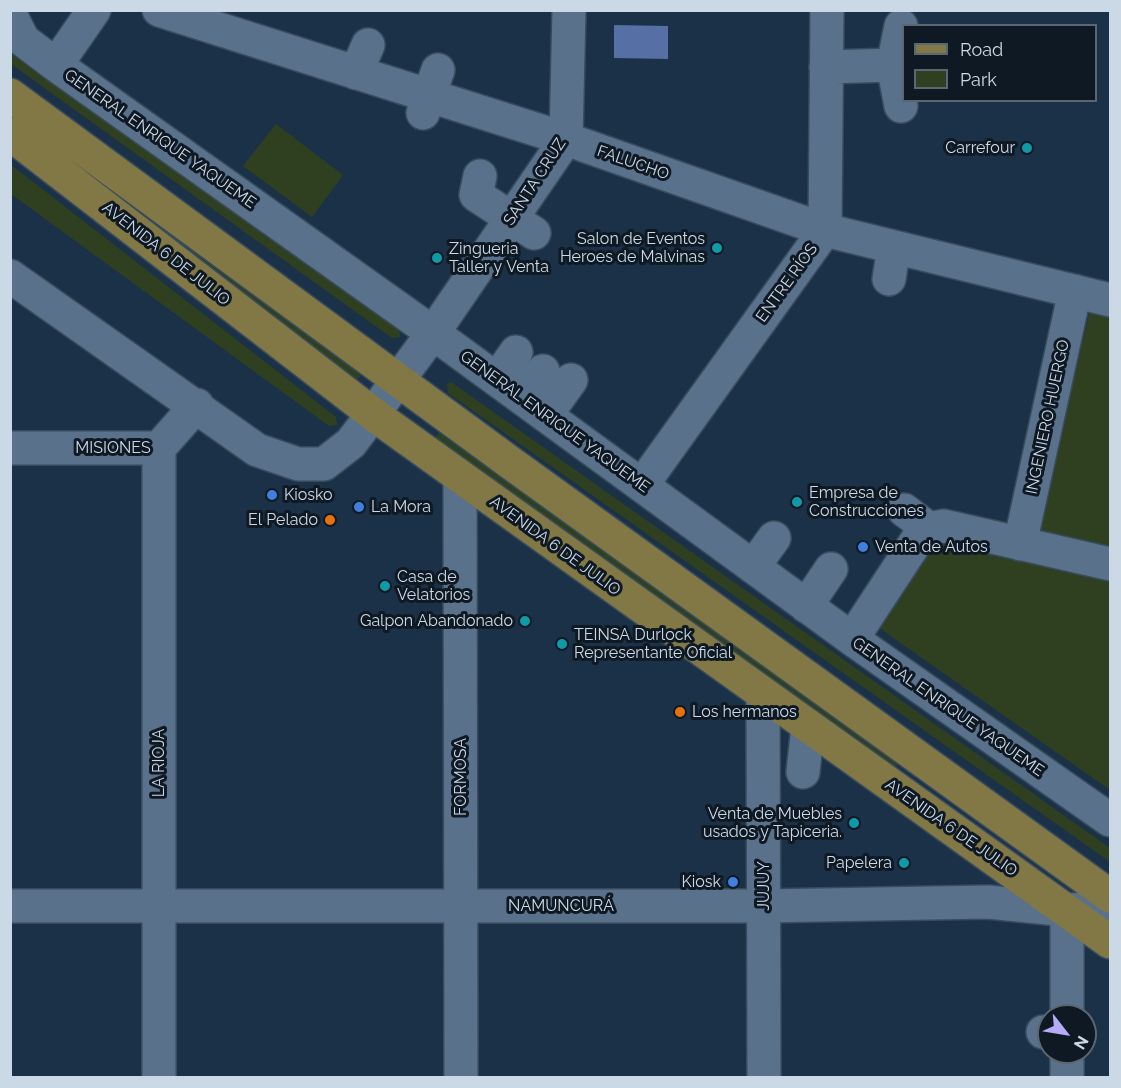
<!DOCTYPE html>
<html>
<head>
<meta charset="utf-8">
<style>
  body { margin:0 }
  #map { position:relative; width:1121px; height:1088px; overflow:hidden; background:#1b3148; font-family:Raleway,sans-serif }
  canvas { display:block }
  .frame { position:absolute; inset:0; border:12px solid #cbd9e7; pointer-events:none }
  .legend { position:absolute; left:902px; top:24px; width:195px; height:78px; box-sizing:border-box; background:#0f1923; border:2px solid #5a6671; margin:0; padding:8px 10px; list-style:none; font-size:18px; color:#cbd9e7 }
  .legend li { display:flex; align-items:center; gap:12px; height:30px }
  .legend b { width:30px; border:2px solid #5a6671 }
  .north { position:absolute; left:1037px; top:1004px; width:60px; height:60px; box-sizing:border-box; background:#0f1923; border:2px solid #5a6671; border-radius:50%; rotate:121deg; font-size:16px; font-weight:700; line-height:24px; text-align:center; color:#cbd9e7 }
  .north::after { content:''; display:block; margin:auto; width:21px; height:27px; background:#b5acf8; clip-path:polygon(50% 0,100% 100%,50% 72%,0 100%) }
</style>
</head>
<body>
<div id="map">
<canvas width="1121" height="1088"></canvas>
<div class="frame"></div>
<ul class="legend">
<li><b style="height:8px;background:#817846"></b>Road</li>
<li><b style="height:16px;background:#2f4020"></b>Park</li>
</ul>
<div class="north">N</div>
</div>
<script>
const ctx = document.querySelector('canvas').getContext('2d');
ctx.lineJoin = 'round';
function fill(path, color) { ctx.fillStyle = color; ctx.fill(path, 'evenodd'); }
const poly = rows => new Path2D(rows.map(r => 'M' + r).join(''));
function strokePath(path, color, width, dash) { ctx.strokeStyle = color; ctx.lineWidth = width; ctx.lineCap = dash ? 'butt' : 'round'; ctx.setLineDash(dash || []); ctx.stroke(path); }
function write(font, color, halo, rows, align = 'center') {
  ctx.font = font + ' Raleway,sans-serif'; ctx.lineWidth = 6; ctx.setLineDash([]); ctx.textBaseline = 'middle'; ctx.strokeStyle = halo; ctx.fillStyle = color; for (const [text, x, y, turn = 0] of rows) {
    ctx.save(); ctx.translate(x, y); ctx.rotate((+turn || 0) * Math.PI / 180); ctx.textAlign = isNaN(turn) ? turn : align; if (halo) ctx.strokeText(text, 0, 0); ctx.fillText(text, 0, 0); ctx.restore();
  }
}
const green = poly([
  [10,38,399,329,400,337,392,338,11,64],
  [10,106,359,370,360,378,352,379,11,121],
  [276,124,343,175,312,217,243,166],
  [10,164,336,417,337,425,329,426,11,194],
  [1090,310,1110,315,1110,552,1037,535],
  [451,382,1110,848,1110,862,448,393,447,384],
  [439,433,898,761,897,766,893,768,434,440],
  [935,535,1110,575,1110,790,872,623]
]);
const water = poly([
  [614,25,668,26,668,59,614,58]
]);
const minor = poly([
  [159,10,566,139,825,230,1110,300],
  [10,14,23,40,56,65,433,333,852,639,1110,820],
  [56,65,94,10],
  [893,65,901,106],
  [826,67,893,65,901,26],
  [356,73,368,45],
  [423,113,438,70],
  [480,176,476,195,534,233],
  [10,276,257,450,298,464,324,464,351,443,373,414,433,333,566,139,569,10],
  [889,279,894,247],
  [497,379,516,352],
  [523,398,543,371],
  [546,415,571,380],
  [10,448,159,448,197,405],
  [460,477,461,1078],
  [642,485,825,230,827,10],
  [904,510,929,529],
  [1020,544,1075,291],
  [753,567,774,538],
  [806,606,831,569],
  [852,639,919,537,929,529,944,526,1110,564],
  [763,695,764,1078],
  [803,772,808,726],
  [10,906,764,906,988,902,1067,910,1110,908],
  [1067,910,1067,1016],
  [1043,1032,1049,1032],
  [159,1078,159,448],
  [1067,1078,1067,1052]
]);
const major = poly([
  [10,95,508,461,1110,896],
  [10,134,373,414,1110,942]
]);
const markers = [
  [1027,148,6,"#0f9aa8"],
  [717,248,6,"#0f9aa8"],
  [437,258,6,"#0f9aa8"],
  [272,495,6,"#3f7fe0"],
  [797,502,6,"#0f9aa8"],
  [359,507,6,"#3f7fe0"],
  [330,520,6,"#e8710a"],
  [863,547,6,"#3f7fe0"],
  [385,586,6,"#0f9aa8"],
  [525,621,6,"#0f9aa8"],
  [562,644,6,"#0f9aa8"],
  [680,712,6,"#e8710a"],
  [854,823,6,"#0f9aa8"],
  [904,863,6,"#0f9aa8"],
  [733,882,6,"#3f7fe0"]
];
const streetNames = [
  ["GENERAL ENRIQUE YAQUEME",160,139,35],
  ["FALUCHO",633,163,19],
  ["SANTA CRUZ",535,182,-57],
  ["AVENIDA 6 DE JULIO",166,254,38],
  ["ENTRE RÍOS",787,283,-54],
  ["INGENIERO HUERGO",1048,417,-78],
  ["GENERAL ENRIQUE YAQUEME",555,422,36],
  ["MISIONES",113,448],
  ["AVENIDA 6 DE JULIO",555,546,36],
  ["GENERAL ENRIQUE YAQUEME",948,707,35],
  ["LA RIOJA",159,763,-90],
  ["FORMOSA",461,777,-90],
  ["AVENIDA 6 DE JULIO",951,828,35],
  ["JUJUY",764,886,-90],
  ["NAMUNCURÁ",561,906]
];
const poiNames = [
  ["Carrefour",1015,148,"right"],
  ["Salon de Eventos",705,239,"right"],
  ["Heroes de Malvinas",705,257,"right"],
  ["Zingueria",449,249],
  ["Taller y Venta",449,267],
  ["Empresa de",809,493],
  ["Construcciones",809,511],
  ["Kiosko",284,495],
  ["La Mora",371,507],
  ["El Pelado",318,520,"right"],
  ["Venta de Autos",875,547],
  ["Casa de",397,577],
  ["Velatorios",397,595],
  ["Galpon Abandonado",513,621,"right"],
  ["TEINSA Durlock",574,635],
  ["Representante Oficial",574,653],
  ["Los hermanos",692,712],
  ["Venta de Muebles",842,814,"right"],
  ["usados y Tapiceria.",842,832,"right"],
  ["Papelera",892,863,"right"],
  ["Kiosk",721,882,"right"]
];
fill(green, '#2f4020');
fill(water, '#566fa4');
strokePath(minor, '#384b5d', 36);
strokePath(major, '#384b5d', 36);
strokePath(minor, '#59718a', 33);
strokePath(major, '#817846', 33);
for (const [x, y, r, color] of markers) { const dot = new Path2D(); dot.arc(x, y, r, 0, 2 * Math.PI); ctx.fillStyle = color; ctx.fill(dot); strokePath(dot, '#0f1923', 2); }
write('16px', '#cbd9e7', '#0f1923', streetNames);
write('16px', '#cbd9e7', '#0f1923', poiNames, 'left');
</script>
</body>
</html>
